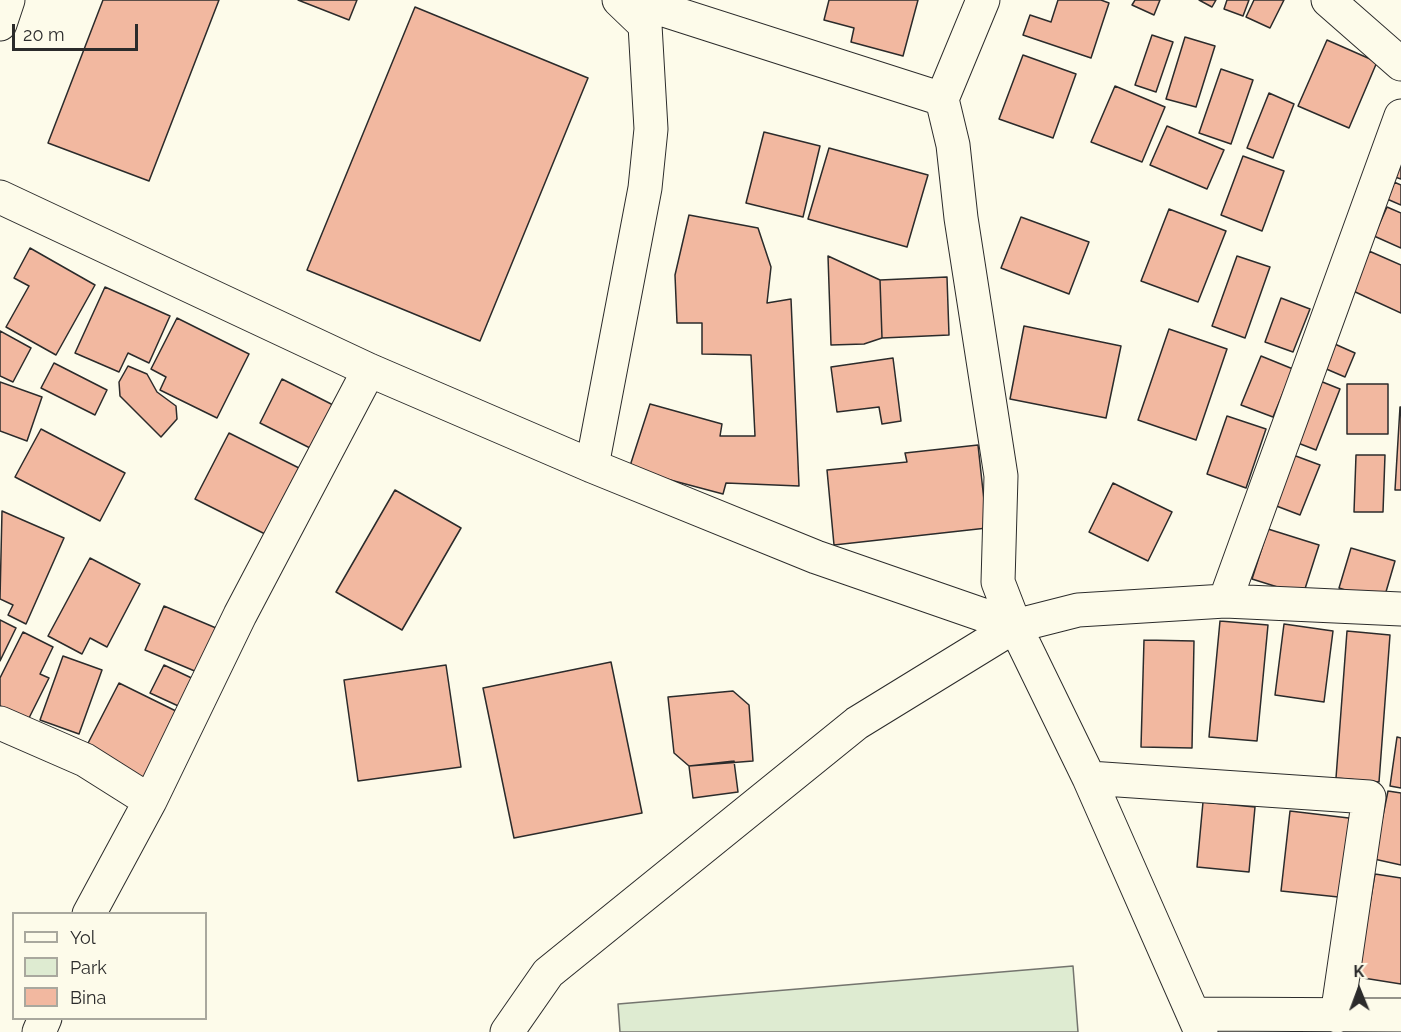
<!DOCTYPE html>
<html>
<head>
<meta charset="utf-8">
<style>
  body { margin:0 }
  #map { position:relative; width:1401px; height:1032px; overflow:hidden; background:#fdfbea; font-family:Raleway,sans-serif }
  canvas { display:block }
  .legend { position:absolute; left:12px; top:912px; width:195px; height:108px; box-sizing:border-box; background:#fdfbea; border:2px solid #a9a89e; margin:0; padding:8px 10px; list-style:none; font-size:18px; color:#2b2b2b }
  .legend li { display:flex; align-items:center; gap:12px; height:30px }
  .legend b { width:30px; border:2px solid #a9a89e }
  .north { position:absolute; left:1329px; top:960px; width:60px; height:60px; -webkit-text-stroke:4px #fdfbea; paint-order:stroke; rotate:359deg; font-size:16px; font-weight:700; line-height:24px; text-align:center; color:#2b2b2b }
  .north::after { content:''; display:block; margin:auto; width:21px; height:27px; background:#2b2b2b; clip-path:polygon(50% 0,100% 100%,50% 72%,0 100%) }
  .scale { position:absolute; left:12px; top:24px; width:126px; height:27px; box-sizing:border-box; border:3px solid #2b2b2b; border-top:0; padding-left:8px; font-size:18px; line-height:21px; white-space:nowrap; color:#2b2b2b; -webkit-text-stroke:4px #fdfbea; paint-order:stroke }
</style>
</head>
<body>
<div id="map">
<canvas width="1401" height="1032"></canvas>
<ul class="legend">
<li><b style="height:8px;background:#fdfbea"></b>Yol</li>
<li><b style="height:16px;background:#deebd1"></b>Park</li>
<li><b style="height:16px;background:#f2b8a0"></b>Bina</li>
</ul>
<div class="north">K</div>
<div class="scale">20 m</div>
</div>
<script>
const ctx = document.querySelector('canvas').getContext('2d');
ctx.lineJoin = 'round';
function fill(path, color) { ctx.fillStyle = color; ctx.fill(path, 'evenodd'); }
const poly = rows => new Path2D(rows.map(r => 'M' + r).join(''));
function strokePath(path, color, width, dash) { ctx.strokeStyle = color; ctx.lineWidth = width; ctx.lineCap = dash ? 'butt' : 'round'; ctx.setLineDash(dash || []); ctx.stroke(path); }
const green = poly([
  [1073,966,1078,1032,620,1032,618,1004,1073,966]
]);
const building = poly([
  [103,0,219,0,149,181,48,143,103,0],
  [298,0,357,0,349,20,298,0],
  [829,0,918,0,903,56,851,42,854,28,824,20,829,0],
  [1058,0,1101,0,1109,3,1091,58,1023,35,1030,15,1051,22,1058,0],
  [1135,0,1160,0,1154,15,1132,5,1135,0],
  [1199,0,1216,0,1212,7,1199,0],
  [1227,0,1249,0,1243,16,1224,9,1227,0],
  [1254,0,1284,0,1270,28,1246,17,1254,0],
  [415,7,588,78,480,341,307,270,415,7],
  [1152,35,1173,42,1156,92,1135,85,1152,35],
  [1185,37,1215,46,1196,107,1166,99,1185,37],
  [1327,40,1377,62,1349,128,1298,106,1327,40],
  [1023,55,1076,74,1053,138,999,119,1023,55],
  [1221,69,1253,80,1231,144,1199,133,1221,69],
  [1115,86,1165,107,1142,162,1091,142,1115,86],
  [1269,93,1294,104,1273,158,1247,148,1269,93],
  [1167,126,1224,150,1207,189,1150,165,1167,126],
  [764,132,820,146,803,217,746,203,764,132],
  [829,148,928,175,907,247,808,219,829,148],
  [1243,156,1284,171,1262,231,1221,215,1243,156],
  [1401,159,1401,179,1395,177,1401,159],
  [1394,182,1401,185,1401,205,1387,199,1394,182],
  [1387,207,1401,213,1401,248,1374,236,1387,207],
  [1169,209,1226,231,1198,302,1141,281,1169,209],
  [689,215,758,228,771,267,767,303,791,299,799,486,726,483,723,494,629,469,650,404,722,424,720,436,755,436,751,355,702,354,702,323,677,323,675,275,689,215],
  [1021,217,1089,242,1069,294,1001,268,1021,217],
  [30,248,95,285,56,355,6,327,29,286,14,278,30,248],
  [1369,251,1401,265,1401,313,1351,290,1369,251],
  [828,256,880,280,882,338,864,344,831,345,828,256],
  [1237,256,1270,267,1245,338,1212,326,1237,256],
  [947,277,949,335,882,338,880,280,947,277],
  [105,287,170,316,149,363,128,353,119,372,75,353,105,287],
  [1281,298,1310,309,1293,352,1265,342,1281,298],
  [177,318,249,354,217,418,160,390,166,377,151,369,177,318],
  [1024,326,1121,346,1106,418,1010,399,1024,326],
  [1169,329,1227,349,1196,440,1138,420,1169,329],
  [0,331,31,348,13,382,0,376,0,331],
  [1328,341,1355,353,1345,377,1317,365,1328,341],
  [1261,356,1293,369,1273,417,1241,405,1261,356],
  [893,358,901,421,882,424,879,407,837,412,831,367,893,358],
  [54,363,107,390,95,415,41,388,54,363],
  [128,366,147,374,157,392,176,406,177,419,161,437,120,396,119,382,128,366],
  [1310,377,1340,389,1316,450,1285,438,1310,377],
  [282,379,339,408,316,451,260,423,282,379],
  [0,382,42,397,27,441,0,431,0,382],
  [1347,384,1388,384,1388,434,1347,434,1347,384],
  [1400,407,1401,407,1401,490,1395,490,1400,407],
  [1227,416,1266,429,1246,488,1207,474,1227,416],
  [41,429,125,473,100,521,15,477,41,429],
  [229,433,301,469,267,535,195,499,229,433],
  [978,445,987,528,834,545,827,470,907,462,905,453,978,445],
  [1285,452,1320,465,1300,515,1266,502,1285,452],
  [1356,455,1385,455,1383,512,1354,512,1356,455],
  [1113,483,1172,512,1148,561,1089,532,1113,483],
  [395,490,461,528,402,630,336,592,395,490],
  [2,511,64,538,26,624,8,615,13,605,0,599,2,511],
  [1268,529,1319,545,1303,595,1252,579,1268,529],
  [1351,548,1395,561,1383,602,1339,588,1351,548],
  [90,558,140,584,107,647,90,638,82,654,48,636,90,558],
  [164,606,216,628,197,672,145,650,164,606],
  [0,620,16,628,0,661,0,620],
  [1220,621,1268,625,1257,741,1209,737,1220,621],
  [1284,624,1333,631,1324,702,1275,695,1284,624],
  [1347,631,1390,635,1379,782,1336,778,1347,631],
  [23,632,53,647,40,674,49,678,28,720,0,706,0,678,23,632],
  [1144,640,1194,641,1192,748,1141,747,1144,640],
  [63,656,102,670,79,734,40,720,63,656],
  [611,662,642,813,514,838,483,688,611,662],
  [164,665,200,682,187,710,150,693,164,665],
  [446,665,461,767,358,781,344,680,446,665],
  [119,683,184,715,149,783,84,751,119,683],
  [733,691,749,705,753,761,689,766,674,753,668,697,733,691],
  [1397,737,1401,738,1401,788,1390,786,1397,737],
  [734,761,738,792,693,798,689,766,734,761],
  [1388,791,1401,793,1401,865,1374,859,1388,791],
  [1203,802,1255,807,1249,872,1197,867,1203,802],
  [1290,811,1357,819,1348,898,1281,891,1290,811],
  [1375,874,1401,878,1401,984,1357,977,1375,874]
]);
const minor = poly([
  [633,0,942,99],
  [983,0,942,99,953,145,961,218,1001,476,998,582,1015,626,1089,778,1201,1032],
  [1328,0,1401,64],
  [0,24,8,0],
  [0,197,369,370,592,466,816,557,1015,626],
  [592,466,645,188,651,129,645,25,619,0],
  [1225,601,1401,116],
  [0,723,85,760,150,801],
  [1089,778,1369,797,1337,1016],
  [89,914,150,801,240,615,369,370],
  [1193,1014,1401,1015],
  [39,1032,45,1018],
  [507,1032,548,973,857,723,1015,626,1078,610,1225,601,1401,609]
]);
fill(green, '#deebd1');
strokePath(green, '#74746e', 1.5);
fill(building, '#f2b8a0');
strokePath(building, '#2b2b2b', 1.5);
strokePath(minor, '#2b2b2b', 35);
strokePath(minor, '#fdfbea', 33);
</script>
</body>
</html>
